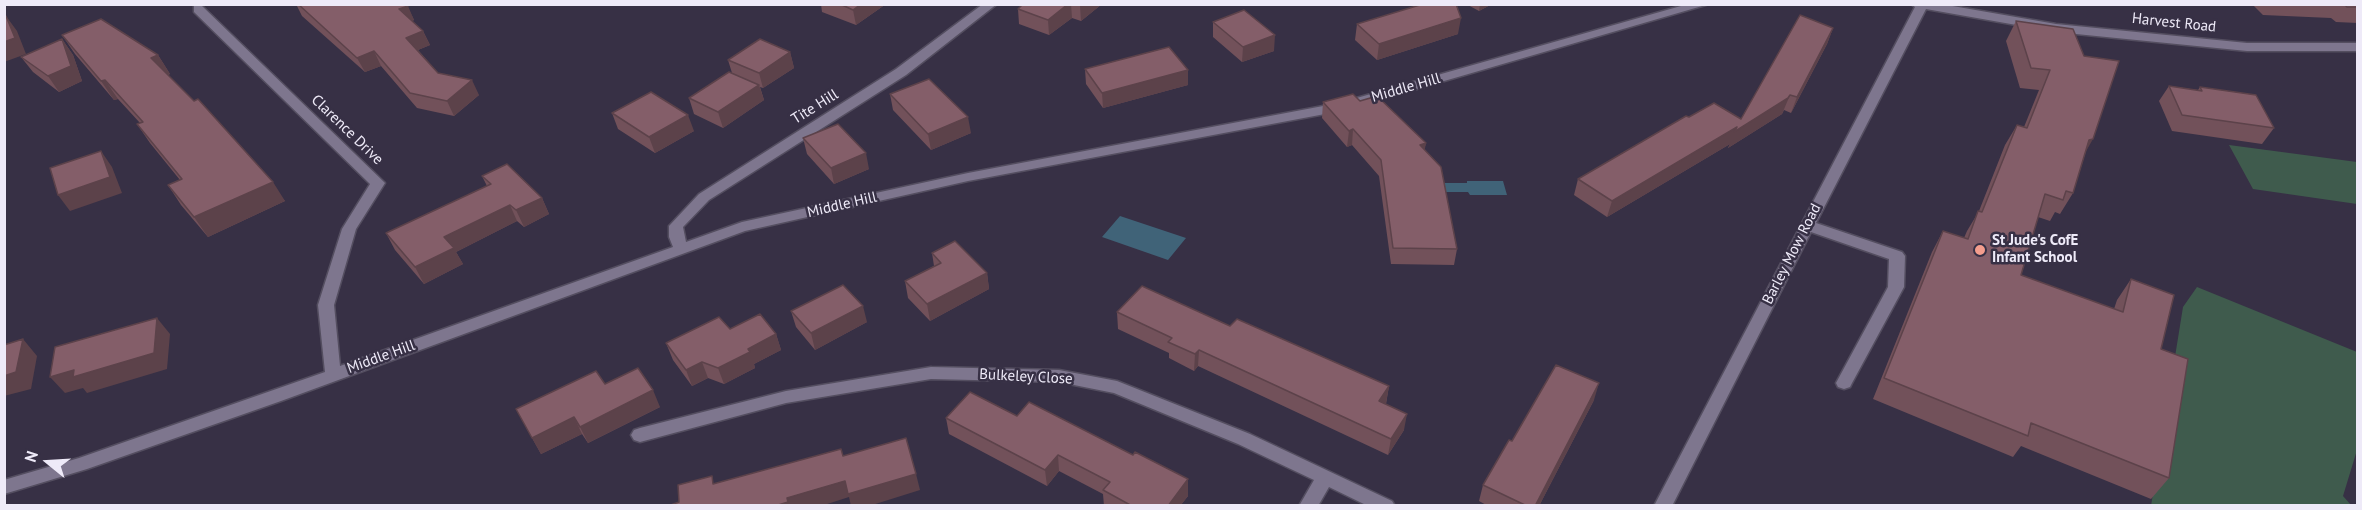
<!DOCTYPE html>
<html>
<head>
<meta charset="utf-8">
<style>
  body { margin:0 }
  #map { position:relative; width:2362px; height:510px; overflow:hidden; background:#373045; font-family:"PT Sans",sans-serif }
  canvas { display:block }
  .frame { position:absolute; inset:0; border:6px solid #eeeaf8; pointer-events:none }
  .north { position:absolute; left:18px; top:432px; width:60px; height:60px; -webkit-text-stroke:4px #373045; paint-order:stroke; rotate:288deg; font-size:16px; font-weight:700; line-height:24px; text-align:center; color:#eeeaf8 }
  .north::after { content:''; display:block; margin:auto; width:21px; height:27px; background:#eeeaf8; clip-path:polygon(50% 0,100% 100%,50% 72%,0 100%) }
</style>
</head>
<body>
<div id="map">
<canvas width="2362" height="510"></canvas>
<div class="frame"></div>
<div class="north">N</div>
</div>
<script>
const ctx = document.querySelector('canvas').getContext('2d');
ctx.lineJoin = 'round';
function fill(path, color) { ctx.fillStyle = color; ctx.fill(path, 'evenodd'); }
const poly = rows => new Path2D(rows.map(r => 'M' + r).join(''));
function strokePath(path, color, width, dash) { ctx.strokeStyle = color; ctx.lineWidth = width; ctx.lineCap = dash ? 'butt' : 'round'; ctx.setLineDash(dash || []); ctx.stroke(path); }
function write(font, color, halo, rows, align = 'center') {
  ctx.font = font + ' "PT Sans",sans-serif'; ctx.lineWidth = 5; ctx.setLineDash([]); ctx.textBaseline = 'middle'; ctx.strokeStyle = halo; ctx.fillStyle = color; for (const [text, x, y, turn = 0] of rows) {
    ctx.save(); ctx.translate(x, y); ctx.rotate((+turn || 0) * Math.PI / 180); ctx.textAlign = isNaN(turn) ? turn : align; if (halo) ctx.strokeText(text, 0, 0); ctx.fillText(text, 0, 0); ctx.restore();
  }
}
const green = poly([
  [2229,145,2357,162,2357,204,2253,189],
  [2197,287,2357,352,2357,450,2343,496,2351,505,2151,506,2183,307]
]);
const water = poly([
  [1467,181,1503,181,1507,195,1470,195,1468,192,1444,192,1442,183,1467,183],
  [1120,216,1186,238,1168,260,1102,237]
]);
const minor = poly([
  [983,4,997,4,906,75,709,200,683,227,686,242,742,222,968,173,1339,103,1688,4,1709,4,1341,111,968,181,745,231,281,401,87,469,4,494,4,480,79,458,325,372,318,305,342,229,370,184,194,12,194,6,202,6,385,183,356,229,334,305,340,366,673,247,669,237,669,226,699,194,896,69,983,4],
  [1911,4,1941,4,2056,24,2247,43,2358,43,2358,51,2247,51,2056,32,1926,9,1816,223,1902,252,1905,256,1904,287,1852,383,1850,387,1844,389,1838,387,1836,383,1888,287,1889,259,1811,232,1672,506,1654,506,1915,7,1911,4],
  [931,367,1059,370,1117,381,1250,434,1392,501,1395,506,1368,506,1329,487,1318,506,1299,506,1314,480,1238,444,1114,393,1059,382,931,379,786,403,640,442,634,440,631,435,634,430,640,428,786,391,931,367]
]);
const wall = poly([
  [296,4,406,4,414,20,412,21,423,31,430,45,418,50,438,73,479,95,454,116,417,108,381,66,365,72,302,16],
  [821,4,886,4,856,25,822,12],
  [1023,4,1102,4,1081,21,1072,18,1049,35,1019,24,1018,9],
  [1466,4,1492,4,1479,11],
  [2252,4,2358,4,2358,23,2336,22,2331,18,2263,15],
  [2016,21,2073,29,2086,151,2073,193,2060,214,2055,212,2050,221,2038,217,2021,275,2114,309,2117,300,2131,279,2161,349,2169,478,2151,499,2021,446,2013,457,1873,399,1932,252,1943,231,1964,238,1967,231,1979,211,2005,145,2017,125,2024,127,2039,90,2020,88,2006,41],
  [1213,22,1274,51,1242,62,1213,37],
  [1357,24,1458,34,1377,60,1355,40],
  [1833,28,1827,44,1791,113,1784,110,1782,114,1728,148,1730,144,1607,217,1574,195,1578,179,1689,117,1741,119],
  [62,35,158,55,170,74,168,75,285,201,208,237,181,205,168,185,180,180,150,143,137,124,140,123,118,99,114,100,75,54],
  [62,39,73,55,82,81,59,92,33,72,21,57],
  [790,52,794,68,763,88,760,87,764,100,723,128,694,114,689,98,732,73,728,60],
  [1085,69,1188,70,1188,85,1103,108,1086,84],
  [2169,86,2198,90,2200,87,2274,128,2262,144,2172,131,2159,101],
  [890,94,971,133,931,150,893,110],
  [1360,101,1426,143,1424,150,1457,249,1454,265,1391,264,1379,176,1352,145,1347,147,1322,118,1323,102],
  [612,113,694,131,655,153,618,129],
  [803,138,869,169,834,184,807,154],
  [482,176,542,198,549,214,524,227,517,221,456,252,463,264,424,284,395,250,386,233,487,186],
  [932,253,987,273,989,289,930,321,908,298,905,281,934,266],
  [791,311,867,322,815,350,796,327],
  [1117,312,1230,326,1389,386,1386,404,1404,430,1388,455,1198,366,1194,371,1169,358,1169,353,1118,329],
  [730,329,776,334,781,350,754,364,755,368,724,384,708,378,692,386,673,360,666,343],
  [605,384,660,407,588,443,582,434,541,454,516,409],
  [1594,400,1539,506,1488,506,1479,501,1483,485,1512,441],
  [1017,416,1133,455,1188,479,1188,496,1180,506,1104,506,1103,494,1059,471,1047,486,949,434,946,418]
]);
const shadedWall = poly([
  [861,4,886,4,856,25,853,10],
  [1068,4,1071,4,1072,18,1049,35,1048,20],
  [1082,4,1102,4,1081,21,1080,6],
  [1480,4,1492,4,1479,11],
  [408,6,414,20,406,24,399,9],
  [6,16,17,31,26,54,4,62],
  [1461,18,1458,34,1377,60,1379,44],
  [1833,28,1827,44,1791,113,1797,97],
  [423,31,430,45,413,52,406,38],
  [1275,35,1274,51,1242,62,1243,47],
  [62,39,73,55,82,81,59,92,48,76],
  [374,51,381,66,365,72,357,58],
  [790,52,794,68,763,88,759,73],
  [158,55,170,74,163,76,151,58],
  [1188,70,1188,85,1103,108,1102,93],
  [105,80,118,99,114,100,101,81],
  [472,80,479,95,454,116,447,101],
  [759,85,764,100,723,128,718,112],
  [1790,95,1782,114,1728,148,1730,144,1607,217,1612,201],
  [688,115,694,131,655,153,649,137],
  [968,117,971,133,931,150,928,134],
  [1353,129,1352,145,1347,147,1349,131],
  [2093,139,2081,160,2089,140],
  [1426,143,1423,159,1420,145],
  [101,151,112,167,122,193,70,211,58,195],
  [866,153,869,169,834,184,831,168],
  [273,182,285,201,208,237,194,217],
  [542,198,549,214,524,227,516,210],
  [510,205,517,221,456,252,463,264,424,284,415,267,444,237],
  [987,273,989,289,930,321,927,304],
  [863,306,867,322,815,350,811,333],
  [157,318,170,334,167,369,87,393,83,388,65,393,50,377],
  [776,334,781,350,754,364,755,368,724,384,718,368,748,349],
  [23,339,37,356,31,389,4,396,4,376],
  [1199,350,1198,366,1194,371,1195,354],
  [702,362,708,378,692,386,686,370],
  [1599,383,1594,400,1539,506,1535,506],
  [1389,386,1386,403,1377,417,1379,401],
  [653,390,660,407,588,443,580,427],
  [1407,414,1404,430,1388,455,1391,439],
  [574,417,582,434,541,454,532,438],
  [1058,455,1059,471,1047,486,1045,470],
  [916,474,920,490,869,506,851,506,849,497,821,506,775,506,787,498,845,481],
  [1188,479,1188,496,1180,506,1168,506]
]);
const building = poly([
  [298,4,406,4,408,6,399,9,423,31,406,38,438,73,472,80,447,101,410,93,374,51,357,58,298,4],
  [840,4,861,4,853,10,840,4],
  [1023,4,1068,4,1048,20,1018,9,1023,4],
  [1423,4,1456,4,1461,18,1379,44,1357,24,1423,4],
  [2344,4,2358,4,2358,7,2347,7,2344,4],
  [1244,10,1275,35,1243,47,1213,22,1244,10],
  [1800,15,1833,28,1797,97,1790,95,1788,98,1734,132,1737,127,1612,201,1578,179,1686,116,1689,117,1714,103,1741,119,1800,15],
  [4,16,6,16,15,38,4,42,4,16],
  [101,19,158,55,151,58,194,101,198,99,273,182,194,217,168,185,182,179,137,124,143,122,105,80,101,81,62,35,101,19],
  [2016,21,2073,29,2084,56,2119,61,2093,139,2089,140,2073,193,2066,191,2063,200,2045,194,2021,275,2123,312,2131,279,2174,295,2161,349,2188,359,2169,478,2031,423,2028,436,1884,378,1943,231,1968,239,1978,211,1982,212,2017,125,2027,128,2050,70,2031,68,2016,21],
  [62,39,71,66,48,76,21,57,62,39],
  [760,39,790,52,759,73,728,60,760,39],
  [1169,47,1188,70,1102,93,1085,69,1169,47],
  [729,72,759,85,718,112,689,98,729,72],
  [929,79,968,117,928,134,890,94,929,79],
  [2169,86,2202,91,2200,87,2256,95,2274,128,2182,115,2169,86],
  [651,92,688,115,649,137,612,113,651,92],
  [1353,94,1360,101,1377,96,1426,143,1420,145,1441,167,1457,249,1393,248,1381,160,1353,129,1349,131,1323,102,1353,94],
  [838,124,866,153,831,168,803,138,838,124],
  [101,151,110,177,58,195,50,168,101,151],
  [507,164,542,198,516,210,510,205,444,237,454,248,415,267,386,233,491,184,482,176,507,164],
  [955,241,987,273,927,304,905,281,941,263,932,253,955,241],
  [843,285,863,306,811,333,791,311,843,285],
  [1142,286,1230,326,1237,319,1389,386,1379,401,1407,414,1391,439,1199,350,1195,354,1168,342,1172,338,1117,312,1142,286],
  [760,314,776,334,748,349,750,352,718,368,702,362,686,370,666,343,719,317,730,329,760,314],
  [157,318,154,353,73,377,74,370,50,377,55,347,157,318],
  [23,339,16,372,4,376,4,345,23,339],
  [1556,365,1599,383,1535,506,1527,506,1483,485,1509,440,1512,441,1556,365],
  [638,368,653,390,580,427,574,417,532,438,516,409,596,371,605,384,638,368],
  [970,392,1017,416,1029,402,1133,455,1135,452,1188,479,1168,506,1132,506,1103,490,1110,482,1058,455,1045,470,946,418,970,392],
  [906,438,916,474,848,494,845,481,787,498,788,502,775,506,668,506,679,502,678,485,712,476,713,484,841,449,843,456,906,438]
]);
const markers = [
  [1980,250,6,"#f49d8d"]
];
const streetNames = [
  ["Harvest Road",2174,23,6],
  ["Middle Hill",1406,88,-16],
  ["Tite Hill",815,107,-32],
  ["Clarence Drive",347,130,44],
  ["Middle Hill",842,205,-13],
  ["Barley Mow Road",1792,254,-63],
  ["Middle Hill",381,357,-20],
  ["Bulkeley Close",1026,377,3]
];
const poiNames = [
  ["St Jude's CofE",1992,241],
  ["Infant School",1992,258]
];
fill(green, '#3f5b4d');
fill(water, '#406378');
strokePath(minor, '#544e60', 3);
fill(minor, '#7e768e');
fill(wall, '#72515a');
fill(shadedWall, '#5c424a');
fill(building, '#845e69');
strokePath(building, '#5c424a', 1.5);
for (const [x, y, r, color] of markers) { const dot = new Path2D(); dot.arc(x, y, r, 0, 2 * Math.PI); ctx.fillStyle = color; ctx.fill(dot); strokePath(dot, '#373045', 2); }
write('15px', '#eeeaf8', '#373045', streetNames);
write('bold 15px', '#eeeaf8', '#373045', poiNames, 'left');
</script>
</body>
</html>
